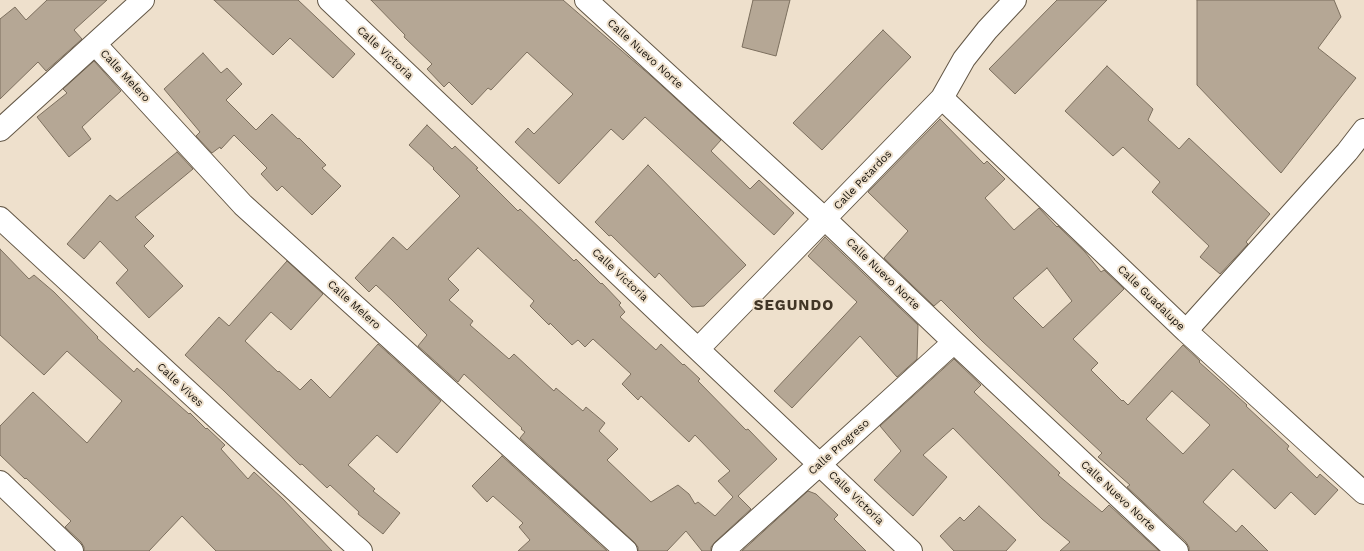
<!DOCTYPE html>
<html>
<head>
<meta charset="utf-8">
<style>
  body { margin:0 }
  canvas { display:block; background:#eee0cc }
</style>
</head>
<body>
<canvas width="1364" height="551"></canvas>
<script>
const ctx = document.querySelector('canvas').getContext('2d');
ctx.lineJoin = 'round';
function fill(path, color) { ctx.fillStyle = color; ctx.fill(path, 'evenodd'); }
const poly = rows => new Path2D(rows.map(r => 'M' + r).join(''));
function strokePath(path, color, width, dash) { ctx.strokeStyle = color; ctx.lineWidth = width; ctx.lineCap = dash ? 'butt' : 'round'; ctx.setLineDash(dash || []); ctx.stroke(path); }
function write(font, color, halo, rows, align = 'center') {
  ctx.font = font + ' "Work Sans",sans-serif'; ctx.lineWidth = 4; ctx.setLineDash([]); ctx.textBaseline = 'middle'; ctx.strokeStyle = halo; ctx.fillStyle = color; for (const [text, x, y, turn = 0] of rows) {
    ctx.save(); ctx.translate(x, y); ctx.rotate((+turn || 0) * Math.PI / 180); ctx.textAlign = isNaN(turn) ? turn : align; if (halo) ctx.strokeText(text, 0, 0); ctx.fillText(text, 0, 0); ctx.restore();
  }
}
const building = poly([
  [47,0,107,0,74,30,82,39,46,71,38,62,0,99,0,19,15,7,26,20,47,0],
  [214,0,298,0,355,54,333,78,290,38,273,55,214,0],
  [371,0,563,0,651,76,721,140,711,151,750,189,759,180,794,213,774,235,645,117,623,140,611,129,559,184,515,142,528,128,534,134,573,94,527,52,491,90,488,88,472,105,449,82,444,87,427,69,432,64,404,37,405,35,371,0],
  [753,0,790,0,776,56,742,47,753,0],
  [1057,0,1107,0,1015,94,989,69,1057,0],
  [1197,0,1334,0,1341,17,1318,48,1356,78,1281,173,1197,85,1197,0],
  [883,30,911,57,822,150,793,123,883,30],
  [203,53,221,73,227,68,242,84,226,100,256,130,272,114,298,139,299,138,326,165,322,168,341,186,312,215,282,186,277,191,261,174,267,168,234,135,221,149,220,147,212,153,196,136,200,132,164,89,203,53],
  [94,61,121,91,82,127,91,139,69,157,37,117,67,93,63,89,94,61],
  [1107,66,1153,109,1148,120,1179,149,1189,138,1270,214,1246,242,1248,244,1220,274,1200,257,1209,246,1152,192,1160,182,1123,147,1113,156,1065,111,1107,66],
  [940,119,984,164,987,161,1005,179,985,198,1014,230,1039,208,1057,227,1058,226,1085,252,1101,272,1104,270,1124,289,1073,339,1098,363,1091,370,1122,401,1123,400,1128,405,1183,345,1200,361,1199,362,1247,405,1246,406,1289,446,1287,449,1317,478,1320,474,1338,490,1315,515,1291,492,1275,509,1233,469,1203,502,1236,532,1242,525,1268,551,1189,551,1189,547,1186,542,1127,487,1130,485,1098,457,1102,453,982,341,941,300,934,306,884,258,908,231,868,192,940,119],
  [1047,268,1072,301,1043,328,1013,298,1047,268],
  [1172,391,1210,425,1183,454,1146,419,1172,391],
  [427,125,452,149,455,146,478,168,476,169,518,211,520,209,574,261,576,259,601,284,602,283,621,303,619,305,625,312,620,317,656,350,661,344,683,365,684,364,700,379,698,381,746,430,748,429,777,459,738,496,751,509,715,542,711,547,711,551,702,551,686,531,667,551,638,551,638,547,634,542,520,438,525,432,521,429,522,428,464,374,458,382,418,346,427,335,392,300,376,285,369,292,355,278,393,237,407,250,460,196,433,169,434,168,409,145,427,125],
  [478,248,534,301,530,306,549,325,550,323,572,345,578,340,585,347,593,339,631,374,622,384,638,400,641,396,689,442,695,435,730,471,718,481,733,497,715,516,698,502,695,504,689,494,678,485,651,502,607,460,618,449,599,431,605,423,586,407,583,411,556,388,554,391,514,354,509,359,470,325,473,321,449,300,459,290,448,279,478,248],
  [177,152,193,169,135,217,154,236,144,246,183,286,149,318,116,283,128,270,100,241,84,259,67,244,110,195,117,201,177,152],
  [648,165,746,265,704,306,692,307,659,273,655,278,611,235,609,236,595,222,648,165],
  [825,237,918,325,917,359,897,377,860,336,792,408,774,391,857,302,808,256,825,237],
  [0,249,29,279,34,275,54,292,98,337,97,338,134,372,137,368,189,414,190,413,206,429,207,428,225,445,221,449,248,479,254,472,283,499,332,551,216,551,182,516,149,551,84,551,84,547,81,542,65,527,71,521,26,478,25,479,0,455,0,426,33,392,87,443,122,401,67,351,44,375,0,335,0,249],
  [287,261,323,294,291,330,271,312,245,341,278,372,279,371,300,390,311,379,330,398,378,344,441,401,397,453,377,435,348,465,375,489,373,491,400,513,383,534,358,514,359,512,330,485,327,488,302,464,300,465,224,391,185,355,219,317,229,326,287,261],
  [954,359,981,385,974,392,1060,473,1058,475,1102,512,1109,505,1159,551,1060,551,1070,542,1042,519,953,428,923,455,947,477,913,516,893,498,874,480,901,451,880,426,954,359],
  [502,456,607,551,518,551,530,540,519,527,523,523,493,496,487,502,472,486,502,456],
  [808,491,816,494,838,515,834,519,866,551,742,551,808,491],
  [979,506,1016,540,1006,551,954,551,940,536,960,517,964,521,979,506]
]);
const minor = poly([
  [329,0,911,551],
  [586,0,825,219,954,342,1177,551],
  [95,44,243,205,626,551],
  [942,98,1186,331,1364,493],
  [0,130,143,0],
  [0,218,361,551],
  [1186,331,1347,152,1364,130],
  [698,349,942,98,964,59,987,30,1015,0],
  [0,482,72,551],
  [723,551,820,464,954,342]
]);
const streetNames = [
  ["Calle Victoria",385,53,43],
  ["Calle Nuevo Norte",645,54,42],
  ["Calle Melero",125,76,47],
  ["Calle Petardos",863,180,-46],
  ["Calle Nuevo Norte",883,274,44],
  ["Calle Victoria",620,275,43],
  ["Calle Guadalupe",1151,298,44],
  ["Calle Melero",354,305,42],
  ["Calle Vives",180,385,43],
  ["Calle Progreso",839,447,-42],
  ["Calle Nuevo Norte",1118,496,43],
  ["Calle Victoria",856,498,44]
];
const districtNames = [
  ["SEGUNDO",794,306]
];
fill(building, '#b5a795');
strokePath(building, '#7c6f5e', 1);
strokePath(minor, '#635746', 24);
strokePath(minor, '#fff', 22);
write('11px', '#151009', '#eee0cc', streetNames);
ctx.letterSpacing = '1px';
write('bold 15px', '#413526', '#eee0cc', districtNames);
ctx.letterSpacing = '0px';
</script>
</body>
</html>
